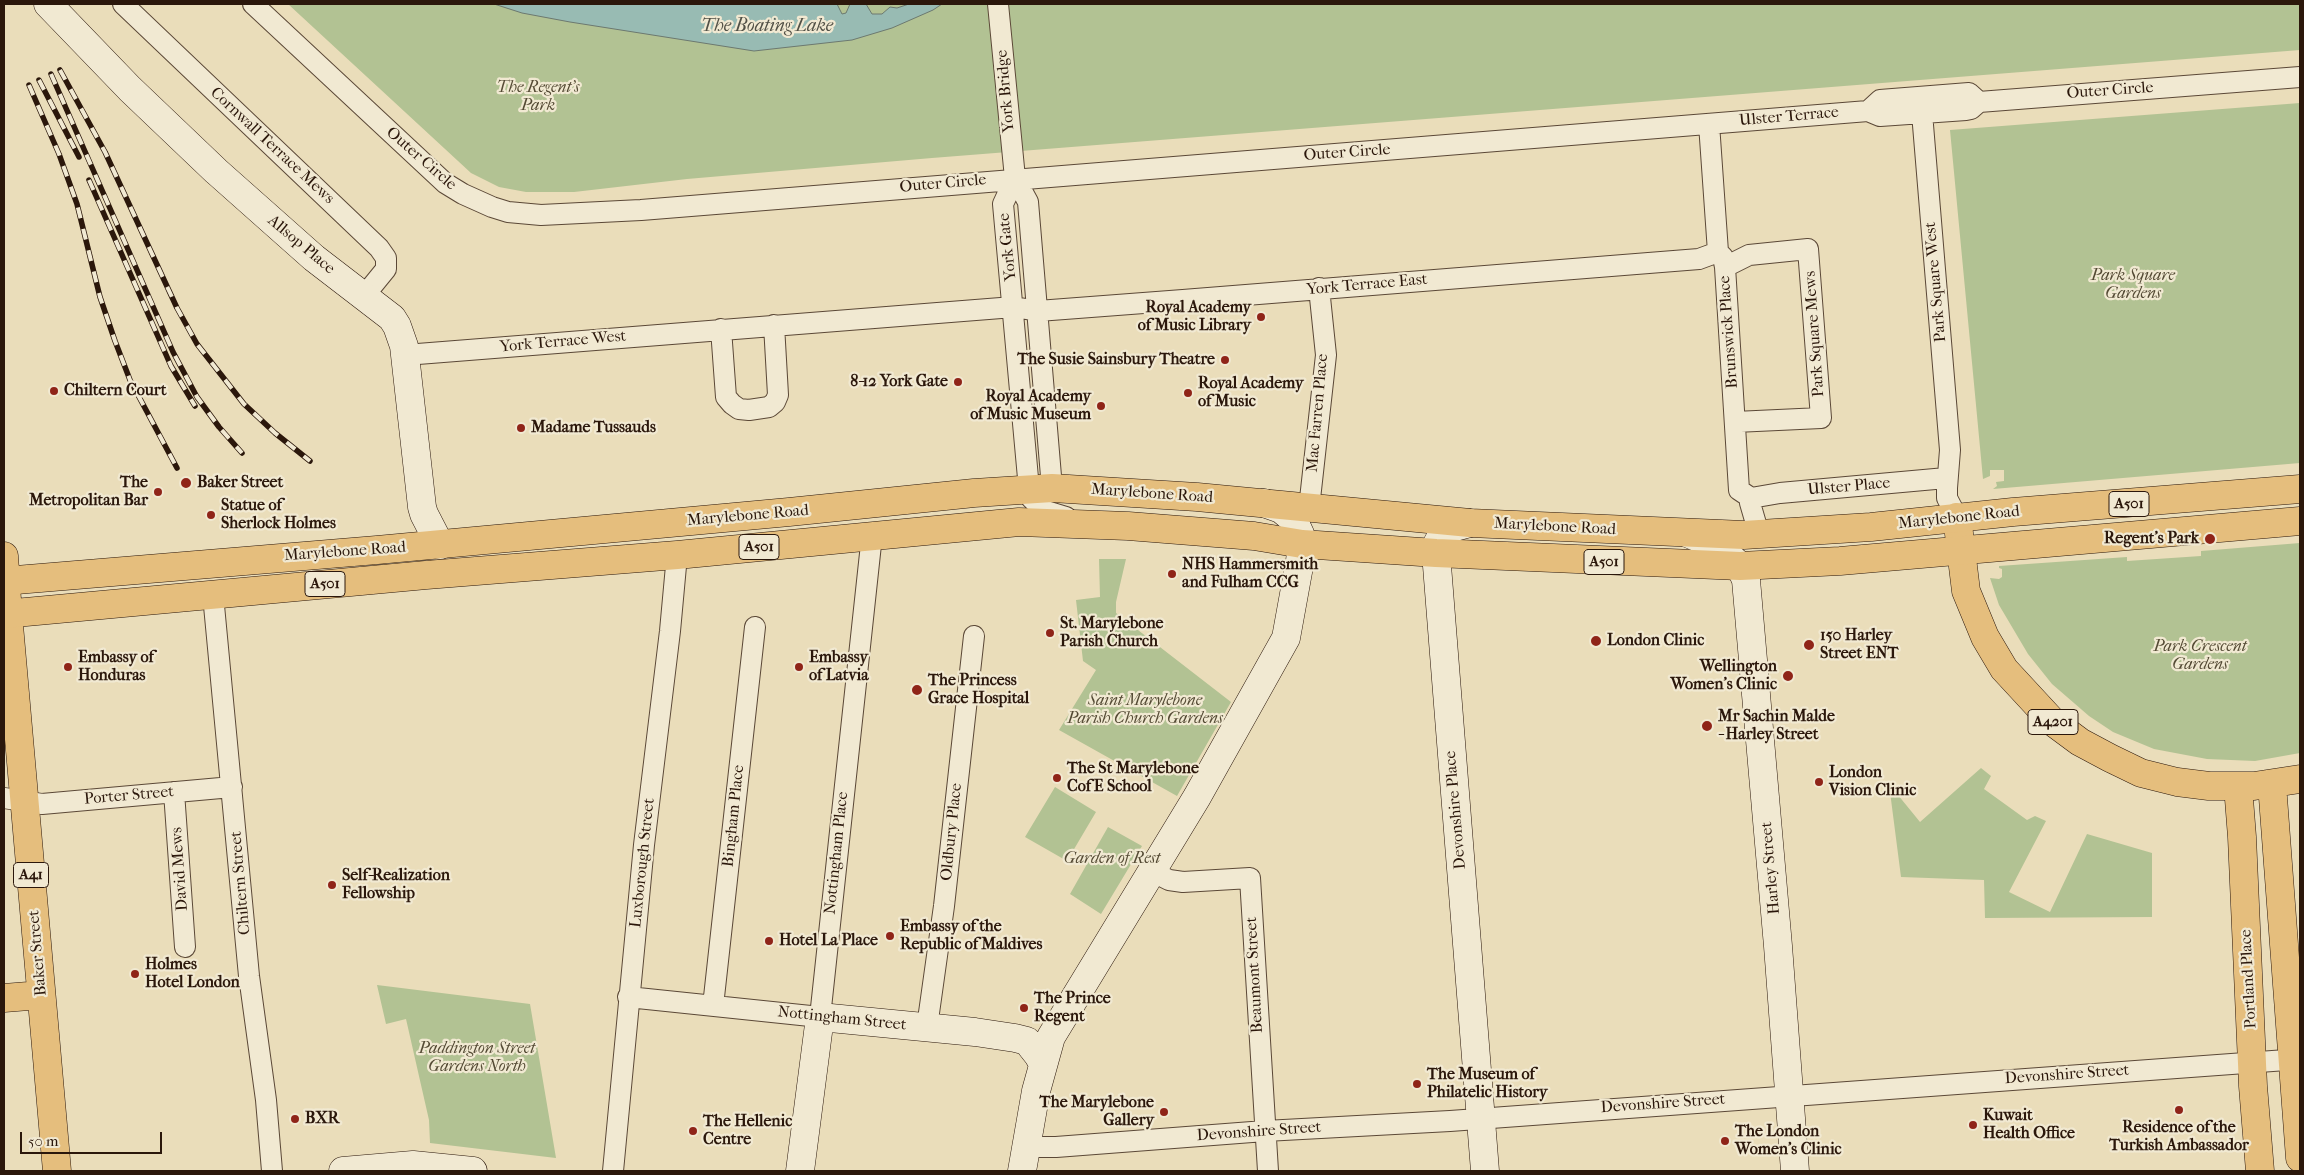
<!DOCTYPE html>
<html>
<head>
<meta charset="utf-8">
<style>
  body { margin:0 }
  #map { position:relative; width:2304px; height:1175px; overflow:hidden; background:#eaddba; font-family:"IM FELL French Canon",serif }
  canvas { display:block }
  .frame { position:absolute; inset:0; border:5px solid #2b170b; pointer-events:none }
  .scale { position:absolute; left:20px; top:1132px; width:142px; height:22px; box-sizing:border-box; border:2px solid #2b170b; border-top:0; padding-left:6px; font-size:15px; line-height:18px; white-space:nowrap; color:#2b170b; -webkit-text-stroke:4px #f1e9d2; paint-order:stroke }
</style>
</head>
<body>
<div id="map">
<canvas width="2304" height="1175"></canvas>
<div class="frame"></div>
<div class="scale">50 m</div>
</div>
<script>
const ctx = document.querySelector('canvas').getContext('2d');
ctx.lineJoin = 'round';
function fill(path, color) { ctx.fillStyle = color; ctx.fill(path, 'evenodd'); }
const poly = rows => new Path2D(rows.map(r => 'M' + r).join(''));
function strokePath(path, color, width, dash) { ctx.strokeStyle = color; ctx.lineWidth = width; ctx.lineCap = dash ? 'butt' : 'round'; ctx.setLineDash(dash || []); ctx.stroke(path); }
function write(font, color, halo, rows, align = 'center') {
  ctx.font = font + ' "IM FELL French Canon",serif'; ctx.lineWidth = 4.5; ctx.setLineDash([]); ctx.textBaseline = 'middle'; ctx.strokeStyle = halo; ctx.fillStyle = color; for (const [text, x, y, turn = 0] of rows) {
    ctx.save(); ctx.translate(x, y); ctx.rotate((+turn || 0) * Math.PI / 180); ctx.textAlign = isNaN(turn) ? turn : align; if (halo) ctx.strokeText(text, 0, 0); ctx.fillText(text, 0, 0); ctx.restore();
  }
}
const green = poly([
  [288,4,2300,4,2300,50,932,158,687,179,574,192,526,192,499,187,471,173],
  [2300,103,2300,463,1993,489,1997,486,1996,482,2004,481,2004,470,1990,470,1990,476,1983,479,1950,130],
  [2300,543,2300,753,2255,761,2207,759,2154,749,2113,732,2089,716,2052,684,2028,654,1999,605,1990,578,1999,579,2002,577,2002,569,1999,568,1999,566,2127,557,2127,561,2201,556,2201,551],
  [1099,559,1126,559,1116,602,1116,613,1231,702,1177,796,1059,730,1096,670,1083,661,1076,600,1100,597],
  [1981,768,1991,776,1984,789,2027,820,2035,816,2046,821,2009,892,2050,912,2087,834,2152,853,2152,917,1985,918,1984,880,1901,877,1889,784,1920,822],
  [1055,787,1096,812,1067,861,1025,837],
  [1108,827,1142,846,1101,914,1070,894],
  [377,985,530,1004,556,1158,430,1143,429,1120,406,1019,386,1024]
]);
const water = poly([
  [494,4,837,4,842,14,846,13,850,4,866,4,872,14,882,14,890,7,897,8,909,4,942,4,933,10,892,28,852,40,754,51,570,22,522,13,494,4]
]);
const street = poly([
  [123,4,379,248,386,258,386,269,364,296],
  [253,4,445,183,463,194,492,207,508,212,541,215,641,210,1868,111,1880,116,1966,110,1971,109,1979,102,2300,77],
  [998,4,1015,178,1003,204,1029,489,1031,498,1043,510,1066,517],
  [1868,111,1880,100,1969,93,1979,102],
  [1922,113,1950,450,1947,488,1947,498,1957,517],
  [1709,124,1718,252,1723,257,1725,267,1739,490,1751,498],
  [1015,178,1028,202,1052,488],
  [1725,267,1749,255,1808,249,1821,418,1735,422],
  [721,329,726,397,732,404,739,409,749,410,769,407,775,402,778,395,774,325],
  [405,355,1001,308,1014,307,1038,311,1183,300,1699,259,1718,252],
  [1751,498,1780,493,1946,478],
  [1751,498,1750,503,1759,534],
  [1309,508,1326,355,1319,288],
  [213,595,249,976,266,1100,272,1171],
  [174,792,185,947],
  [4,798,42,804,232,787],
  [1151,871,1169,880,1183,882,1250,878,1268,1171],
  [628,997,820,1017,872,535],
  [713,1006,755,627],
  [927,1027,944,906,974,636],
  [1025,1147,1056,1147,1265,1131,1450,1121,2300,1059],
  [613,1171,644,845,670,631,677,555]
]);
const secondary = poly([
  [48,4,130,89,216,171,314,258,392,318,397,326,404,346,422,507,424,514,440,545],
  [1470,523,1451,528,1443,533,1436,546,1436,553,1485,1171],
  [1687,533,1718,546,1740,566,1746,580,1778,946,1795,1171],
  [343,1171,413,1165,473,1171],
  [800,1171,820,1017,975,1032,1015,1038,1027,1041,1038,1055,1043,1064],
  [1022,1171,1036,1091,1051,1037,1197,797,1286,638,1300,561,1302,544,1300,534,1293,519,1281,509,1264,503]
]);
const primary = poly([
  [1957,517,1966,591,1985,637,2004,669,2053,722,2080,742,2110,758,2141,773,2177,782,2209,786,2254,786,2300,779],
  [8,614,57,1171],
  [2272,784,2300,1158],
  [2238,786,2242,837,2253,1086,2260,1171],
  [4,998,41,995]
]);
const highway = poly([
  [4,556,7,600],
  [4,581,377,550,789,512,974,493,1052,488,1197,497,1470,523,1744,535,1871,527,2013,512,2300,489],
  [4,614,426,575,677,555,1019,522,1128,526,1254,536,1302,544,1436,553,1740,566,1840,561,2300,521]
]);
const rail = poly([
  [60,70,105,152,177,308,197,344,244,404,275,433,310,461],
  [51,74,173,352,197,397,219,427,242,453],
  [39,80,79,157],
  [29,85,59,154,77,204,100,297,115,341,130,380,177,468],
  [89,180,171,366,195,406]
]);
const markers = [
  [1261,317,5,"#8f2418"],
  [1225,360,5,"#8f2418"],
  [958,382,5,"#8f2418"],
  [54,391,5,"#8f2418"],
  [1188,393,5,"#8f2418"],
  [1101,406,5,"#8f2418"],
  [521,428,5,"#8f2418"],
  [186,483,6,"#8f2418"],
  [158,492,5,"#8f2418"],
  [211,515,5,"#8f2418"],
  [2210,539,6,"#8f2418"],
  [1172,574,5,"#8f2418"],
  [1050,633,5,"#8f2418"],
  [1596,641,6,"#8f2418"],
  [1809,645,6,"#8f2418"],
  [68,667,5,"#8f2418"],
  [799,667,5,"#8f2418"],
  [1788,676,6,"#8f2418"],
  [917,690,6,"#8f2418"],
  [1707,726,6,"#8f2418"],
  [1057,778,5,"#8f2418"],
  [1819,782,5,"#8f2418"],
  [332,885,5,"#8f2418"],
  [890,936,5,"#8f2418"],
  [769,941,5,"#8f2418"],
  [135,974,5,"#8f2418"],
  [1024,1008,5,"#8f2418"],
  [1417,1084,5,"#8f2418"],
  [2179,1110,5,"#8f2418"],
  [1164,1112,5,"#8f2418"],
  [295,1119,5,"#8f2418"],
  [1973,1125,5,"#8f2418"],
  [693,1131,5,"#8f2418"],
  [1725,1141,5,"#8f2418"]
];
const shields = [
  [2129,504,40],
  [759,547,40],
  [1604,562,40],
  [325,584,40],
  [2053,722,50],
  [31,875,35]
];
const shieldNames = [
  ["A501",2129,504],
  ["A501",759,547],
  ["A501",1604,562],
  ["A501",325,584],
  ["A4201",2053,722],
  ["A41",31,875]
];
const parkNames = [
  ["The Regent's",538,88],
  ["Park",538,106],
  ["Park Square",2133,276],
  ["Gardens",2133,294],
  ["Park Crescent",2200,647],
  ["Gardens",2200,665],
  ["Saint Marylebone",1145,701],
  ["Parish Church Gardens",1145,719],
  ["Garden of Rest",1112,859],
  ["Paddington Street",477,1049],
  ["Gardens North",477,1067]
];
const streetNames = [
  ["York Bridge",1006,91,-95],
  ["Outer Circle",2110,91,-4],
  ["Ulster Terrace",1789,117,-5],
  ["Cornwall Terrace Mews",272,146,43],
  ["Outer Circle",1347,153,-4],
  ["Outer Circle",421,159,41],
  ["Outer Circle",943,184,-5],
  ["Allsop Place",301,245,40],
  ["York Gate",1008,247,-96],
  ["Park Square West",1936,282,-95],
  ["York Terrace East",1367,285,-5],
  ["Brunswick Place",1729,332,-94],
  ["Park Square Mews",1815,334,-94],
  ["York Terrace West",563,342,-5],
  ["Mac Farren Place",1318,413,-85],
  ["Ulster Place",1849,487,-5],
  ["Marylebone Road",1152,494,4],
  ["Marylebone Road",748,516,-5],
  ["Marylebone Road",1959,518,-6],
  ["Marylebone Road",1555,527,3],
  ["Marylebone Road",345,552,-4],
  ["Porter Street",129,796,-5],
  ["Devonshire Place",1456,810,-95],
  ["Bingham Place",734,816,-84],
  ["Oldbury Place",952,832,-84],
  ["Nottingham Place",837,853,-84],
  ["Luxborough Street",643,863,-84],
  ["Harley Street",1771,868,-95],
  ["David Mews",180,869,-94],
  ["Chiltern Street",241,883,-95],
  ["Baker Street",38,953,-95],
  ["Beaumont Street",1255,975,-93],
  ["Portland Place",2249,979,-93],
  ["Nottingham Street",842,1019,6],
  ["Devonshire Street",2067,1075,-4],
  ["Devonshire Street",1663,1104,-4],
  ["Devonshire Street",1259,1132,-4]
];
const poiNames = [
  ["Royal Academy",1251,308,"right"],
  ["of Music Library",1251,326,"right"],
  ["The Susie Sainsbury Theatre",1215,360,"right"],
  ["8-12 York Gate",948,382,"right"],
  ["Royal Academy",1198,384],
  ["of Music",1198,402],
  ["Chiltern Court",64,391],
  ["Royal Academy",1091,397,"right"],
  ["of Music Museum",1091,415,"right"],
  ["Madame Tussauds",531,428],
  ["The",148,483,"right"],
  ["Metropolitan Bar",148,501,"right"],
  ["Baker Street",197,483],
  ["Statue of",221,506],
  ["Sherlock Holmes",221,524],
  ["Regent's Park",2199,539,"right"],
  ["NHS Hammersmith",1182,565],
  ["and Fulham CCG",1182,583],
  ["St. Marylebone",1060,624],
  ["Parish Church",1060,642],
  ["150 Harley",1820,636],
  ["Street ENT",1820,654],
  ["London Clinic",1607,641],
  ["Embassy of",78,658],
  ["Honduras",78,676],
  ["Embassy",809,658],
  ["of Latvia",809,676],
  ["Wellington",1777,667,"right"],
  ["Women's Clinic",1777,685,"right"],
  ["The Princess",928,681],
  ["Grace Hospital",928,699],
  ["Mr Sachin Malde",1718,717],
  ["- Harley Street",1718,735],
  ["The St Marylebone",1067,769],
  ["CofE School",1067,787],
  ["London",1829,773],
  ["Vision Clinic",1829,791],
  ["Self-Realization",342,876],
  ["Fellowship",342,894],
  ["Embassy of the",900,927],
  ["Republic of Maldives",900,945],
  ["Hotel La Place",779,941],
  ["Holmes",145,965],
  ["Hotel London",145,983],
  ["The Prince",1034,999],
  ["Regent",1034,1017],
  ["The Museum of",1427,1075],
  ["Philatelic History",1427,1093],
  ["The Marylebone",1154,1103,"right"],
  ["Gallery",1154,1121,"right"],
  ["Kuwait",1983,1116],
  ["Health Office",1983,1134],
  ["BXR",305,1119],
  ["The Hellenic",703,1122],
  ["Centre",703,1140],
  ["Residence of the",2179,1128,"center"],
  ["Turkish Ambassador",2179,1146,"center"],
  ["The London",1735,1132],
  ["Women's Clinic",1735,1150]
];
const waterNames = [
  ["The Boating Lake",767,27]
];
fill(green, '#b2c293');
fill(water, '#98bbb3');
strokePath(water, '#6c7970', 1);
strokePath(street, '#5b4837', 22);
strokePath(secondary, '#2b170b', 29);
strokePath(primary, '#2b170b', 29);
strokePath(highway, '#2b170b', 29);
strokePath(street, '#f1e9d2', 20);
strokePath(secondary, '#f1e9d2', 28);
strokePath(primary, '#e5be7d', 28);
strokePath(highway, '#e5be7d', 28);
strokePath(rail, '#2b170b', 5.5);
strokePath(rail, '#f1e9d2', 4, [11]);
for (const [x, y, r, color] of markers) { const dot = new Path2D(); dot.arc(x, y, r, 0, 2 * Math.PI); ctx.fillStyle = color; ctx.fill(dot); strokePath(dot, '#f1e9d2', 2); }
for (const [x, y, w] of shields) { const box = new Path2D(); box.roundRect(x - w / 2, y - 12.5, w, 25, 4); ctx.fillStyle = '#f1e9d2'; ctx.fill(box); strokePath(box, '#2b170b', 1); }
write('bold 15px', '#2b170b', null, shieldNames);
write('italic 16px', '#544a34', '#f1e9d2', parkNames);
write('16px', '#2b170b', '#f1e9d2', streetNames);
write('bold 16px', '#2b170b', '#f1e9d2', poiNames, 'left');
write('italic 18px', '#515046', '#f1e9d2', waterNames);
</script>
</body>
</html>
